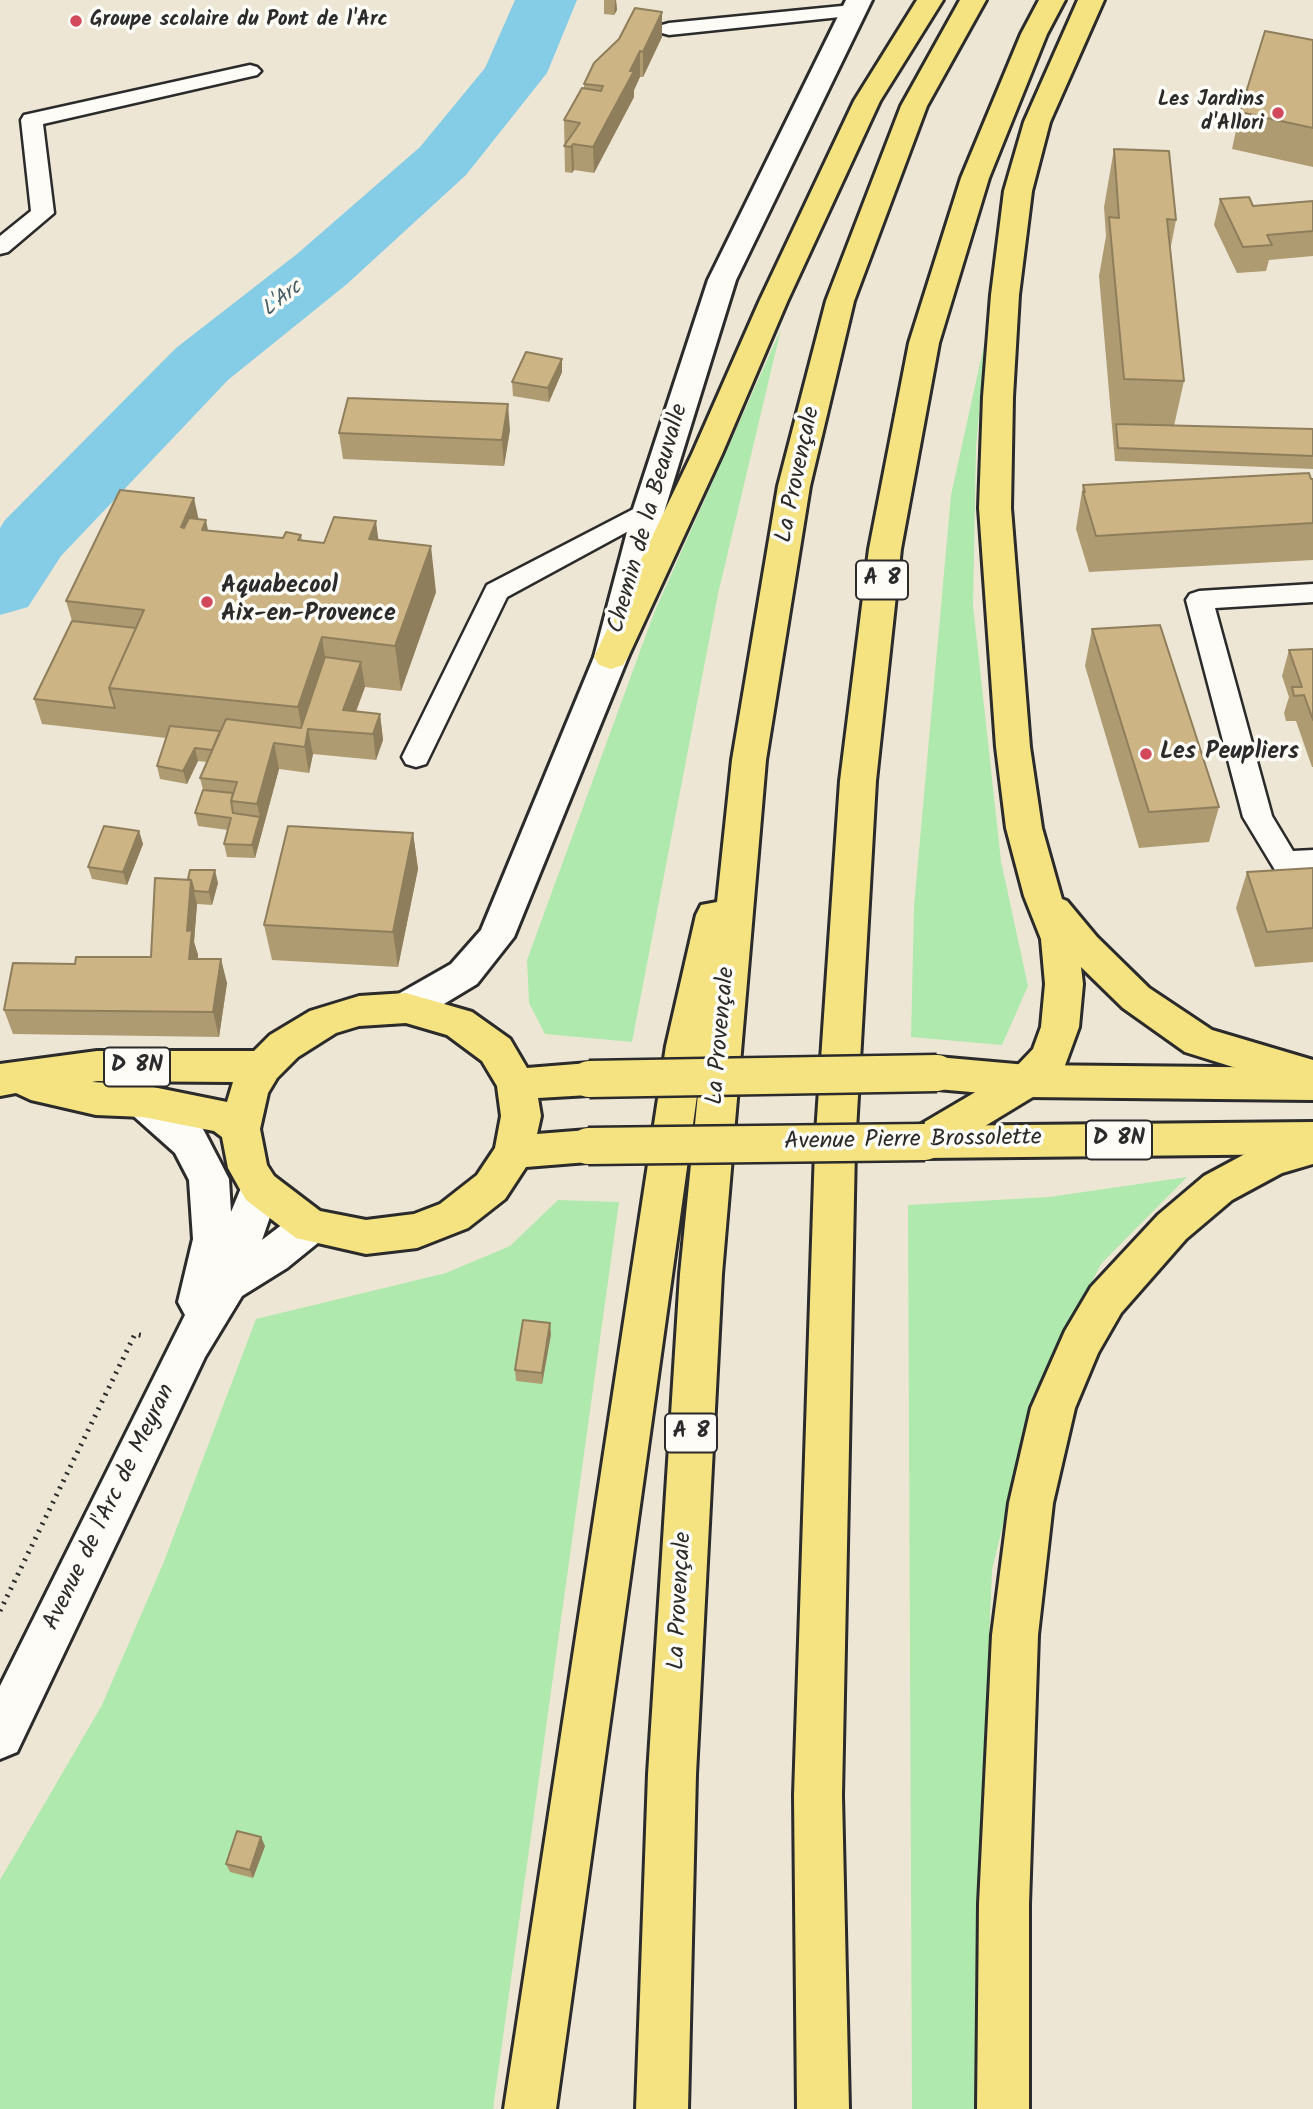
<!DOCTYPE html>
<html>
<head>
<meta charset="utf-8">
<style>
  body { margin:0 }
  canvas { display:block; background:#eee6d4 }
</style>
</head>
<body>
<canvas width="1313" height="2109"></canvas>
<script>
const ctx = document.querySelector('canvas').getContext('2d');
ctx.lineJoin = 'round';
function fill(path, color) { ctx.fillStyle = color; ctx.fill(path, 'evenodd'); }
const poly = rows => new Path2D(rows.map(r => 'M' + r).join(''));
function strokePath(path, color, width, dash) { ctx.strokeStyle = color; ctx.lineWidth = width; ctx.lineCap = dash ? 'butt' : 'round'; ctx.setLineDash(dash || []); ctx.stroke(path); }
function write(font, color, halo, rows, align = 'center') {
  ctx.font = font + ' Kalam,sans-serif'; ctx.lineWidth = 7; ctx.setLineDash([]); ctx.textBaseline = 'middle'; ctx.strokeStyle = halo; ctx.fillStyle = color; for (const [text, x, y, turn = 0] of rows) {
    ctx.save(); ctx.translate(x, y); ctx.rotate((+turn || 0) * Math.PI / 180); ctx.textAlign = isNaN(turn) ? turn : align; if (halo) ctx.strokeText(text, 0, 0); ctx.fillText(text, 0, 0); ctx.restore();
  }
}
const green = poly([
  [781,329,718,594,632,1042,545,1034,529,1003,527,960,654,613],
  [986,336,976,447,973,605,1001,861,1028,986,1002,1045,911,1037,914,906,951,495],
  [1187,1177,1101,1264,1034,1396,992,1570,980,1843,975,2109,912,2109,908,1205,1049,1197],
  [558,1200,619,1202,493,2109,0,2109,0,1880,102,1705,163,1564,256,1319,446,1273,510,1246]
]);
const river = poly([
  [515,0,577,0,547,73,466,175,347,284,228,380,61,556,28,607,0,615,0,528,5,520,176,348,297,254,420,147,485,68,515,0]
]);
const path = poly([
  [0,1611,135,1334,144,1336]
]);
const lane = poly([
  [852,5,859,7,862,11,859,15,669,35,662,33,659,29,662,25,669,23,852,5],
  [250,65,257,67,261,71,257,75,43,124,54,213,8,252,0,254,0,236,31,211,21,120,24,115,250,65],
  [649,501,658,503,662,509,658,515,507,597,426,764,416,767,406,764,402,757,487,585,649,501],
  [1313,584,1313,602,1215,608,1272,816,1293,851,1313,850,1313,872,1285,873,1275,870,1243,817,1186,600,1190,594,1199,591,1313,584]
]);
const secondary = poly([
  [846,0,872,0,736,280,665,509,628,657,514,937,477,984,419,1019,406,1023,393,1019,387,1008,393,997,451,964,481,930,594,657,633,509,708,280,846,0],
  [143,1085,157,1090,203,1129,229,1179,231,1212,246,1176,260,1171,274,1176,280,1188,262,1240,296,1214,310,1209,324,1214,330,1226,324,1238,287,1268,242,1296,205,1357,17,1752,0,1759,0,1686,185,1315,178,1302,193,1239,189,1180,175,1153,129,1112,123,1101,129,1090,143,1085]
]);
const primary = poly([
  [406,993,472,1012,510,1039,527,1068,589,1063,603,1068,608,1079,603,1090,589,1095,538,1098,541,1116,537,1134,588,1130,602,1134,608,1146,602,1158,588,1162,526,1167,505,1199,468,1228,417,1248,366,1254,296,1238,246,1200,228,1168,222,1137,214,1131,143,1117,96,1115,31,1100,16,1093,0,1096,0,1064,97,1051,254,1051,270,1035,310,1011,359,996,406,993],
  [406,1023,447,1035,482,1061,497,1086,501,1116,495,1148,477,1175,440,1204,414,1214,366,1220,320,1211,274,1176,267,1165,260,1129,268,1093,277,1078,298,1057,336,1033,359,1026,406,1023],
  [92,1082,97,1081,233,1082,227,1102,143,1085,92,1082],
  [937,1057,1027,1065,1313,1068,1313,1100,1027,1097,937,1089,923,1084,918,1073,923,1062,937,1057],
  [1313,1122,1313,1154,925,1158,911,1154,905,1142,911,1130,925,1126,1313,1122]
]);
const highway = poly([
  [917,0,943,0,880,101,787,302,722,454,628,657,623,665,611,669,599,665,594,657,692,454,759,302,854,101,917,0],
  [960,0,986,0,927,106,854,301,810,486,766,760,722,1274,696,1774,688,2109,636,2109,648,1774,680,1274,700,1074,556,2109,504,2109,666,1046,696,915,701,905,717,902,732,760,778,486,826,301,901,106,960,0],
  [1039,0,1065,0,1047,34,989,178,939,343,901,549,876,781,855,1148,842,1795,849,2109,797,2109,794,1795,815,1148,840,781,869,549,909,343,961,178,1021,34,1039,0],
  [1078,0,1104,0,1050,122,1032,191,1019,295,1013,397,1011,508,1030,747,1042,828,1062,899,1067,901,1097,937,1149,988,1212,1030,1313,1060,1313,1092,1185,1052,1123,1008,1081,967,1083,984,1079,1027,1064,1068,1041,1092,939,1154,925,1158,911,1154,905,1142,911,1130,1013,1070,1033,1049,1041,1027,1045,984,1041,939,1024,896,1006,828,996,747,979,508,983,397,991,295,1004,191,1024,122,1078,0],
  [1313,1132,1313,1164,1282,1173,1232,1200,1186,1239,1121,1313,1098,1353,1075,1408,1053,1503,1038,1635,1029,1904,1029,2109,977,2109,979,1904,992,1635,1009,1503,1031,1408,1065,1331,1091,1287,1158,1215,1204,1176,1258,1147,1313,1132]
]);
const primaryBridge = poly([
  [589,1079,937,1073],
  [588,1146,925,1142]
]);
const wall = poly([
  [604,0,616,0,617,10,614,15,604,14],
  [662,37,643,77,640,77,634,90,634,97,594,173,574,170,572,173,565,172,564,120,584,88,584,84],
  [1313,40,1313,167,1232,149,1240,112],
  [1114,149,1176,220,1170,251,1184,381,1174,426,1313,429,1313,469,1115,461,1099,276,1106,236,1104,207],
  [1220,199,1253,206,1313,201,1313,256,1269,260,1266,271,1237,273,1214,225],
  [562,359,562,372,549,402,513,396,512,382],
  [510,430,504,466,343,459,339,433],
  [1311,479,1313,479,1313,560,1089,572,1076,529,1083,485],
  [199,519,208,530,283,538,301,535,302,540,324,543,379,540,436,592,401,691,365,687,356,712,380,714,383,740,376,760,313,754,309,773,279,769,255,858,227,857,224,844,228,830,198,826,195,813,203,790,200,778,207,762,198,761,187,784,160,779,157,766,166,738,42,724,34,699,72,621,66,601],
  [1092,629,1219,807,1209,842,1139,848,1085,666],
  [1313,649,1313,767,1312,767,1296,721,1286,721,1284,713,1289,697,1282,676,1289,650],
  [139,831,143,844,127,885,92,879,88,867],
  [413,833,418,869,398,967,272,960,264,925],
  [1313,868,1313,962,1255,967,1236,908,1247,872],
  [155,878,218,883,212,905,197,904,194,942,198,955,197,959,227,983,219,1037,13,1034,4,1010,75,964,151,957],
  [551,1334,542,1384,516,1381,515,1370],
  [265,1846,253,1878,230,1872,226,1864]
]);
const shadedWall = poly([
  [615,0,616,0,617,10,614,15],
  [662,12,662,37,643,77,643,52],
  [640,51,640,77,634,90,634,97,594,173,593,147],
  [573,144,574,170,572,173,571,147],
  [562,359,562,372,549,402,548,388],
  [508,404,510,430,504,466,502,440],
  [194,498,204,544,181,527],
  [206,520,215,566,202,530],
  [376,521,382,567,369,539],
  [431,546,436,592,401,691,395,646],
  [322,637,329,683,308,729,313,754,309,773,298,707],
  [361,662,365,687,348,732,343,710],
  [380,714,383,740,376,760,373,734],
  [274,743,279,769,255,858,252,845,260,817,257,804],
  [195,748,198,761,187,784,183,771],
  [139,831,143,844,127,885,123,872],
  [413,833,418,869,398,967,393,932],
  [215,870,218,883,212,905,209,892],
  [191,880,197,904,194,942,198,955,195,983,189,959,187,931],
  [221,959,227,983,219,1037,213,1012],
  [550,1323,551,1334,542,1384,542,1373],
  [261,1837,265,1846,253,1878,250,1870]
]);
const building = poly([
  [635,8,662,12,643,52,640,51,630,71,634,71,593,147,573,144,571,147,564,146,580,123,564,120,582,88,601,91,603,86,584,84,594,63,619,39,635,8],
  [1265,31,1313,40,1313,128,1240,112,1265,31],
  [1114,149,1169,151,1176,220,1167,219,1184,381,1124,379,1109,217,1119,218,1114,149],
  [1249,197,1253,206,1313,201,1313,231,1267,235,1272,245,1243,247,1220,199,1249,197],
  [526,352,562,359,548,388,512,382,526,352],
  [348,398,508,404,502,440,339,433,348,398],
  [1116,424,1313,429,1313,456,1118,448,1116,424],
  [1309,473,1311,479,1313,479,1313,523,1096,536,1083,492,1085,492,1083,485,1309,473],
  [120,490,194,498,181,527,184,528,189,518,206,520,202,530,283,538,286,532,301,535,298,540,324,543,334,517,376,521,369,539,431,546,395,646,322,637,298,707,109,688,144,610,66,601,120,490],
  [72,621,136,628,109,688,115,708,34,699,72,621],
  [1160,625,1219,807,1149,812,1092,629,1160,625],
  [1313,649,1313,720,1304,695,1294,696,1292,687,1302,687,1289,650,1313,649],
  [325,657,361,662,343,710,380,714,373,734,308,729,305,747,274,743,257,804,231,801,237,782,200,778,226,719,301,728,325,657],
  [170,726,220,731,212,750,195,748,183,771,157,766,170,726],
  [203,790,233,793,231,801,233,813,260,817,252,845,224,844,231,818,195,813,203,790],
  [104,826,139,831,123,872,88,867,104,826],
  [288,826,413,833,393,932,264,925,288,826],
  [1313,868,1313,928,1267,932,1247,872,1313,868],
  [190,870,215,870,209,892,194,891,191,880,188,879,190,870],
  [155,878,191,880,187,931,192,930,189,959,221,959,213,1012,4,1010,13,963,75,964,76,957,151,957,155,878],
  [523,1320,550,1323,542,1373,515,1370,523,1320],
  [237,1831,261,1837,250,1870,226,1864,237,1831]
]);
const markers = [
  [76,21,7,"#d1495b"],
  [1278,113,7,"#d1495b"],
  [207,602,7,"#d1495b"],
  [1146,754,7,"#d1495b"]
];
const farPoinames = [
  ["Groupe scolaire du Pont de l'Arc",90,21],
  ["Les Jardins",1264,101,"right"],
  ["d'Allori",1264,125,"right"]
];
const farWaternames = [
  ["L'Arc",283,300,-38]
];
const shields = [
  [882,580,52],
  [137,1067,66],
  [1119,1140,66],
  [691,1433,52]
];
const shieldNames = [
  ["A 8",882,580],
  ["D 8N",137,1067],
  ["D 8N",1119,1140],
  ["A 8",691,1433]
];
const streetNames = [
  ["La Provençale",800,475,-78],
  ["Chemin de la Beauvalle",650,519,-74],
  ["La Provençale",723,1036,-85],
  ["Avenue Pierre Brossolette",913,1142,-1],
  ["Avenue de l'Arc de Meyran",111,1508,-64],
  ["La Provençale",682,1601,-87]
];
const poiNames = [
  ["Aquabecool",221,588],
  ["Aix-en-Provence",221,616],
  ["Les Peupliers",1160,754]
];
fill(green, '#afe9ad');
fill(river, '#85cde6');
strokePath(lane, '#2b2b2b', 5);
strokePath(secondary, '#2b2b2b', 6);
strokePath(primary, '#2b2b2b', 6);
strokePath(highway, '#2b2b2b', 6);
strokePath(path, '#2b2b2b', 5, [2, 6]);
fill(lane, '#fdfcf7');
fill(secondary, '#fdfcf7');
fill(primary, '#f5e382');
fill(highway, '#f5e382');
strokePath(primaryBridge, '#2b2b2b', 41, []);
strokePath(primaryBridge, '#f5e382', 36);
fill(wall, '#af9b72');
fill(shadedWall, '#8f7e5c');
fill(building, '#ccb484');
strokePath(building, '#8f7e5c', 2);
for (const [x, y, r, color] of markers) { const dot = new Path2D(); dot.arc(x, y, r, 0, 2 * Math.PI); ctx.fillStyle = color; ctx.fill(dot); strokePath(dot, '#fdfcf7', 2.5); }
write('bold 21px', '#2b2b2b', '#fdfcf7', farPoinames, 'left');
write('italic 21px', '#465c63', '#fdfcf7', farWaternames);
for (const [x, y, w] of shields) { const box = new Path2D(); box.roundRect(x - w / 2, y - 19.5, w, 39, 5); ctx.fillStyle = '#fdfcf7'; ctx.fill(box); strokePath(box, '#2b2b2b', 2); }
write('bold 23px', '#2b2b2b', null, shieldNames);
write('24px', '#2b2b2b', '#fdfcf7', streetNames);
write('bold 24px', '#2b2b2b', '#fdfcf7', poiNames, 'left');
</script>
</body>
</html>
